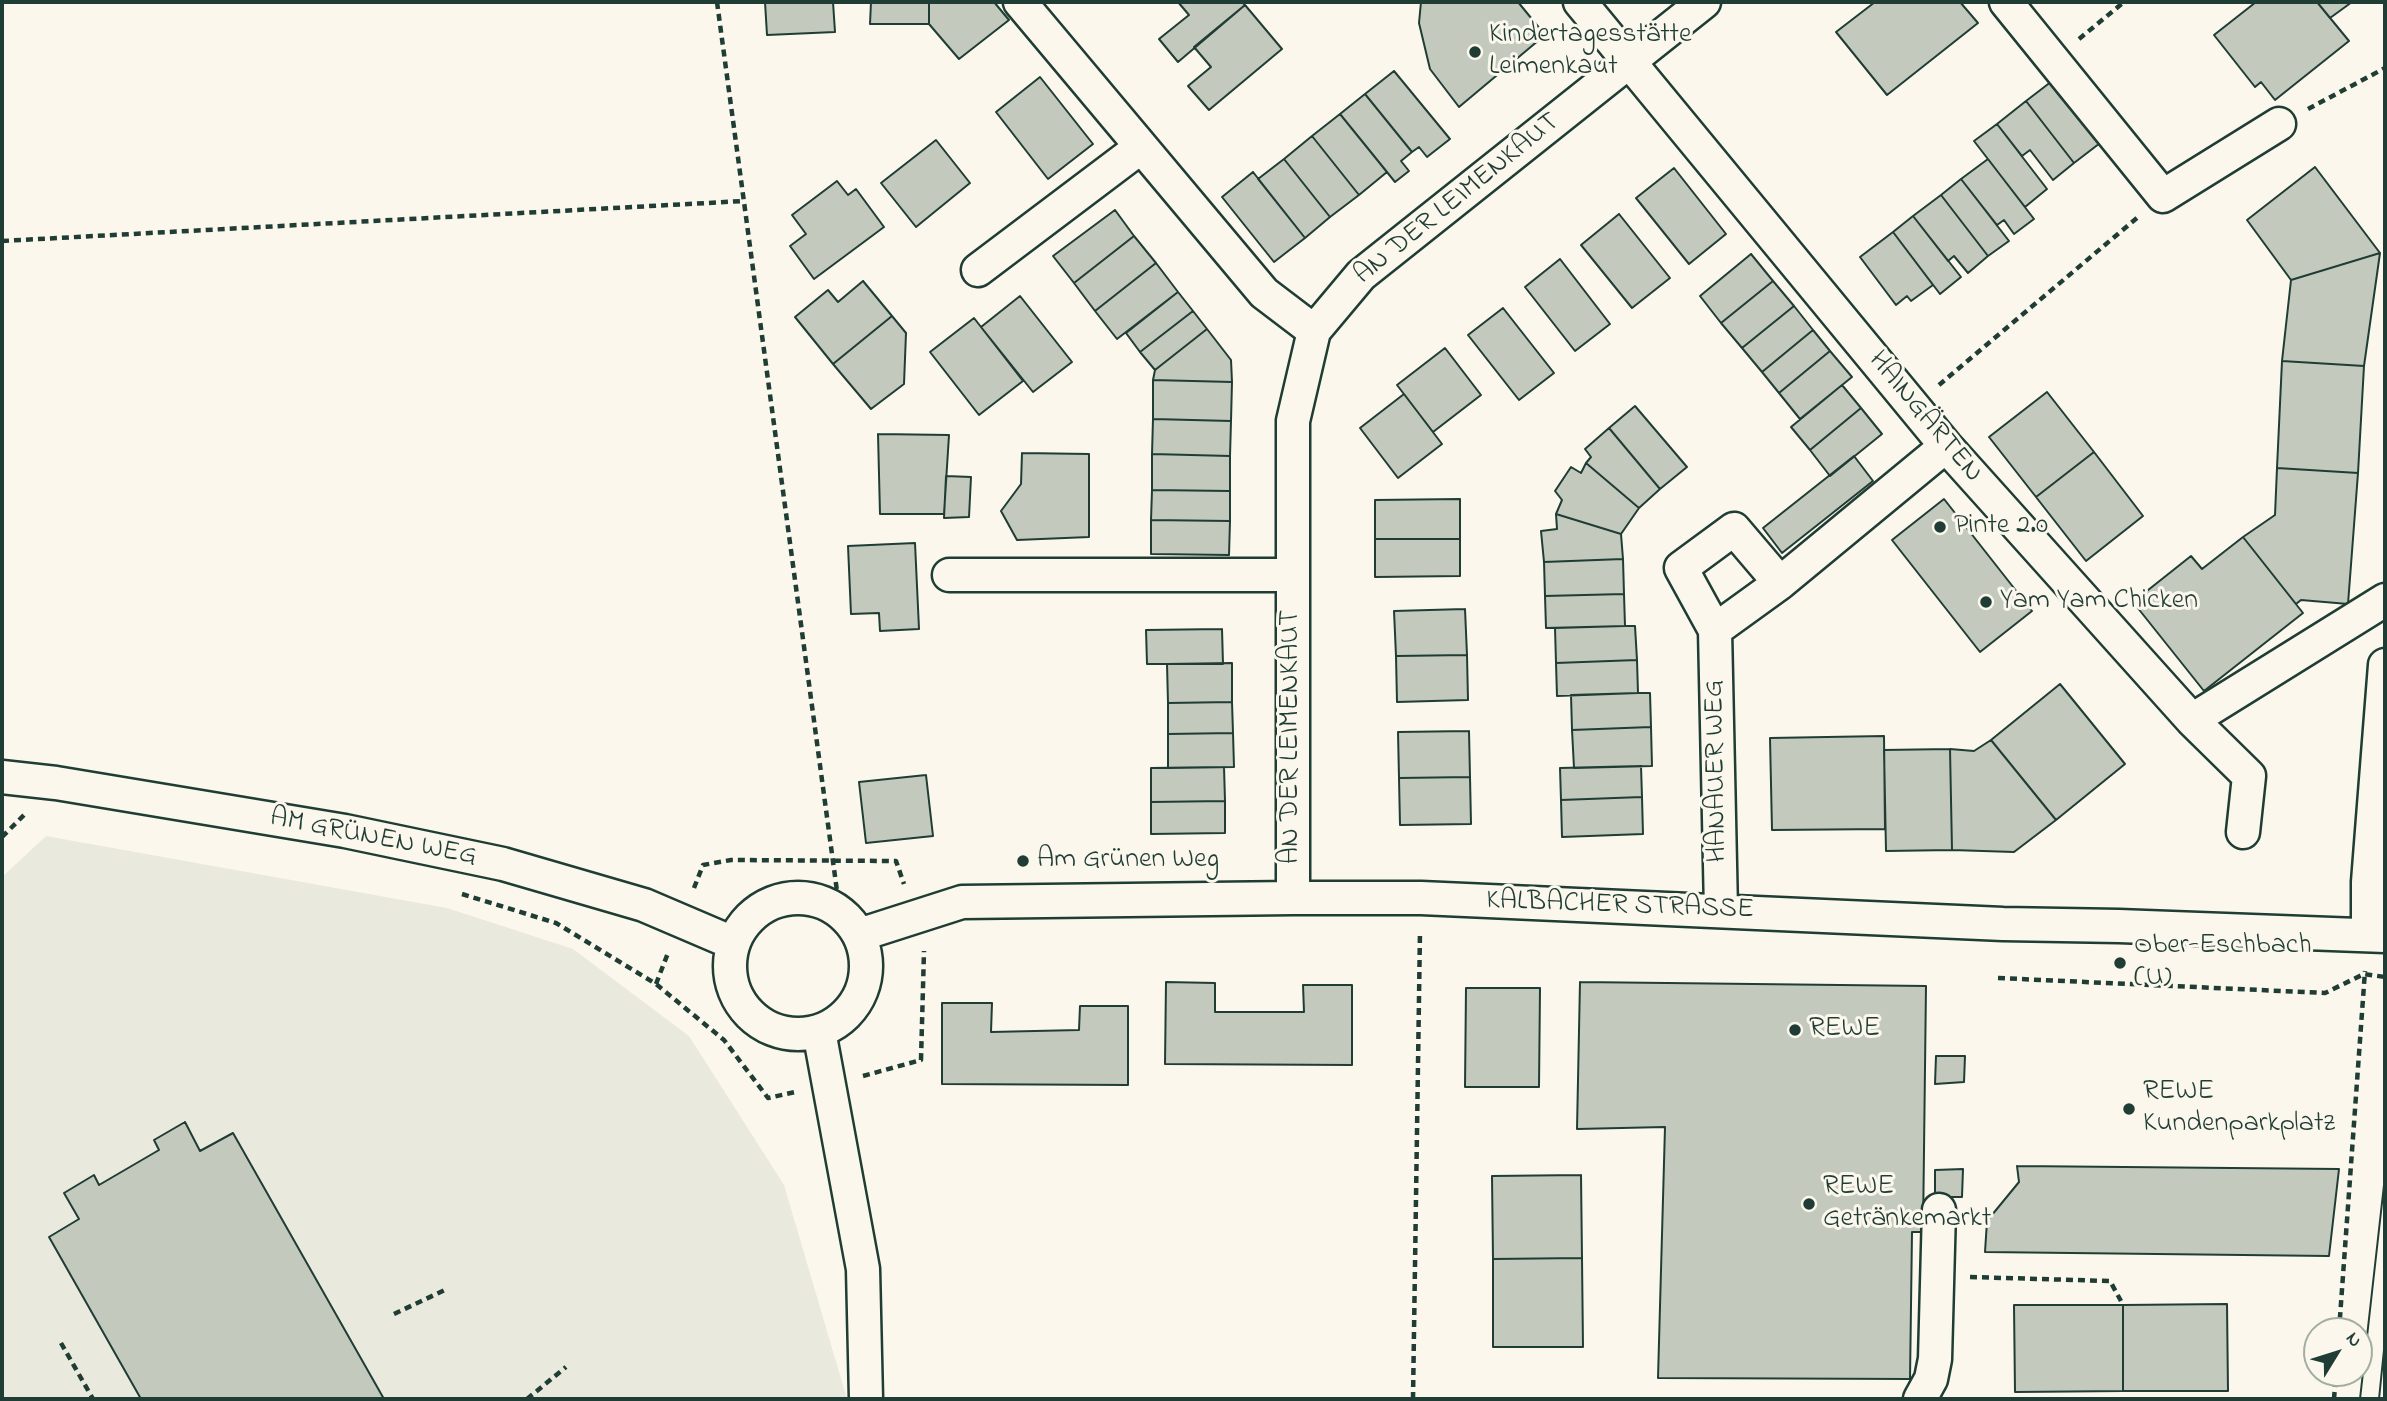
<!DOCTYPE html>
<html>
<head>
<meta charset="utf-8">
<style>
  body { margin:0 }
  #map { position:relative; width:2387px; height:1401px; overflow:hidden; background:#fbf7ec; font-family:"Indie Flower",sans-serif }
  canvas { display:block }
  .frame { position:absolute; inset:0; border:4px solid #1f3d34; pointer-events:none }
  .north { position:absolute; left:2303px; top:1317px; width:70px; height:70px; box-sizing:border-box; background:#fbf7ec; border:2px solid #a3ada2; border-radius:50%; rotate:52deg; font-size:19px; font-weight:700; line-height:28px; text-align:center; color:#1f3d34 }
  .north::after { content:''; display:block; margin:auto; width:24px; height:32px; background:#1f3d34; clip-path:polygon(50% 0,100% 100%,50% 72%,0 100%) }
</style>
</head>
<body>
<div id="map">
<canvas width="2387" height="1401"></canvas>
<div class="frame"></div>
<div class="north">N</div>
</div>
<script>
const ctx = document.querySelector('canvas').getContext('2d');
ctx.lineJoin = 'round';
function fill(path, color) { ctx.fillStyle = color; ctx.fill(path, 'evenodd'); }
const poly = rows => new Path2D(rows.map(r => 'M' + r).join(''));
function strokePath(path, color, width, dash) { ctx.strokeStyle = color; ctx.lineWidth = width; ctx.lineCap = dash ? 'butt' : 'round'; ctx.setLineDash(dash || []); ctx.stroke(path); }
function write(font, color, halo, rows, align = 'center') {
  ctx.font = font + ' "Indie Flower",sans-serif'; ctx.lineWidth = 6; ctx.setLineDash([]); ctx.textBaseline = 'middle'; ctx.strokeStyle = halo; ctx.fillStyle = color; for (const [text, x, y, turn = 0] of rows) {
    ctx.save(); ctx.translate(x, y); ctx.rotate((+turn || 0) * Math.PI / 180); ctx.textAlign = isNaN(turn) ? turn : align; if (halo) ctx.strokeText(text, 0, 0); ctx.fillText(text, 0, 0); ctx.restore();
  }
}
const built = poly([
  [46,836,447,908,573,949,689,1036,784,1185,847,1399,2,1399,2,877]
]);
const building = poly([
  [765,2,833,2,835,32,767,35,765,2],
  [871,2,929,2,929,24,870,24,871,2],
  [929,2,994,2,1009,20,959,59,929,24,929,2],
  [1178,2,1242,2,1245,5,1178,62,1159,39,1189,15,1178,2],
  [1421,2,1518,2,1545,35,1459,107,1430,69,1419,23,1421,2],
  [1875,2,1960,2,1978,23,1887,95,1836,32,1875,2],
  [2256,2,2317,2,2349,41,2275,100,2261,82,2255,87,2214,35,2256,2],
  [2317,2,2352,2,2330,18,2317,2],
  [1245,5,1282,49,1209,110,1188,86,1211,67,1194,47,1245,5],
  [1394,71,1450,139,1427,157,1419,147,1412,152,1365,94,1394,71],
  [1040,77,1093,144,1048,179,996,112,1040,77],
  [2056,78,2104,140,2074,163,2026,101,2056,78],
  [1365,94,1412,152,1401,161,1409,171,1395,182,1340,114,1365,94],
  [2026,101,2074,163,2053,180,2030,150,2022,156,1997,124,2026,101],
  [1340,114,1387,172,1359,195,1312,136,1340,114],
  [1997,124,2047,189,2025,207,1974,141,1997,124],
  [1312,136,1359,195,1330,217,1284,159,1312,136],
  [936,140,970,183,916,227,881,183,936,140],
  [1284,159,1330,217,1305,238,1258,179,1284,159],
  [1988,159,2034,219,2014,234,2004,220,1997,225,1961,179,1988,159],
  [2315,167,2380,253,2291,280,2247,220,2315,167],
  [1674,168,1726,234,1689,264,1636,198,1674,168],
  [1253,172,1305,238,1274,262,1222,197,1253,172],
  [1961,179,2009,241,1988,256,1941,195,1961,179],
  [837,181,848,195,856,189,884,227,814,279,790,246,806,234,792,215,837,181],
  [1941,195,1988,256,1968,273,1954,256,1948,261,1913,216,1941,195],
  [1115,210,1134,236,1074,283,1053,256,1115,210],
  [1619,214,1670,278,1632,308,1581,245,1619,214],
  [1913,216,1961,277,1940,294,1893,232,1913,216],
  [1893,232,1933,285,1911,301,1907,296,1896,305,1860,257,1893,232],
  [1134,236,1156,263,1095,311,1074,283,1134,236],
  [2380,253,2364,366,2282,361,2291,280,2380,253],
  [1751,254,1773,281,1721,323,1700,296,1751,254],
  [1560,259,1610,324,1575,351,1525,287,1560,259],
  [1156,263,1178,292,1117,339,1095,311,1156,263],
  [863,281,892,316,833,364,795,317,828,290,838,302,863,281],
  [1773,281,1794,306,1742,348,1721,323,1773,281],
  [1178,292,1193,311,1140,352,1126,333,1178,292],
  [1020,296,1072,362,1033,392,981,327,1020,296],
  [1794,306,1813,330,1762,372,1742,348,1794,306],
  [1503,308,1554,373,1519,400,1468,335,1503,308],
  [1193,311,1207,329,1155,370,1140,352,1193,311],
  [892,316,906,333,904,384,871,409,833,364,892,316],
  [974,318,1023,381,979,415,930,352,974,318],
  [1207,329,1231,360,1232,382,1153,380,1155,370,1207,329],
  [1813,330,1830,351,1779,393,1762,372,1813,330],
  [1445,348,1481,395,1433,432,1397,385,1445,348],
  [1830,351,1852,377,1800,419,1779,393,1830,351],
  [2282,361,2364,366,2358,473,2277,468,2282,361],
  [1153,380,1232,382,1231,421,1153,419,1153,380],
  [1842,385,1861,408,1810,450,1791,427,1842,385],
  [2047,392,2094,452,2036,497,1989,437,2047,392],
  [1404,394,1442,444,1398,478,1360,428,1404,394],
  [1635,406,1687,467,1660,489,1609,428,1635,406],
  [1861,408,1882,434,1830,476,1810,450,1861,408],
  [1153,419,1231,421,1230,456,1152,454,1153,419],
  [1609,428,1660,489,1639,508,1586,463,1591,457,1585,449,1609,428],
  [878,434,949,435,944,514,880,514,878,434],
  [2094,452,2143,516,2086,561,2036,497,2094,452],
  [1022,453,1089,454,1089,537,1017,540,1001,511,1021,484,1022,453],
  [1152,454,1230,456,1230,491,1152,490,1152,454],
  [1854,456,1873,481,1782,553,1763,528,1854,456],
  [1586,463,1639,508,1621,534,1556,514,1562,500,1555,491,1571,467,1581,473,1586,463],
  [2277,468,2358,473,2348,604,2301,600,2296,604,2243,537,2275,515,2277,468],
  [946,476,971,477,969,517,944,518,946,476],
  [1152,490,1230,491,1230,521,1151,520,1152,490],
  [1460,499,1460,539,1375,539,1375,500,1460,499],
  [1944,499,2032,611,1980,652,1892,540,1944,499],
  [1556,514,1621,534,1623,559,1544,562,1541,531,1557,529,1556,514],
  [1151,520,1230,521,1229,555,1151,554,1151,520],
  [2243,537,2303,613,2204,691,2133,602,2191,556,2202,569,2243,537],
  [1375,539,1460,539,1460,576,1375,577,1375,539],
  [915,543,919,629,880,631,879,613,851,614,848,546,915,543],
  [1623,559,1624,594,1545,596,1544,562,1623,559],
  [1624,594,1625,626,1546,628,1545,596,1624,594],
  [1465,609,1467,655,1396,656,1394,611,1465,609],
  [1625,626,1635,626,1637,660,1556,663,1555,628,1625,626],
  [1222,629,1223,664,1147,664,1146,630,1222,629],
  [1467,655,1468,700,1397,702,1396,656,1467,655],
  [1637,660,1638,693,1557,696,1556,663,1637,660],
  [1232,663,1232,702,1168,703,1167,664,1232,663],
  [2060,684,2125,764,2056,820,1991,740,2060,684],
  [1638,693,1650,693,1651,727,1572,730,1571,695,1638,693],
  [1232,702,1233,733,1168,734,1168,703,1232,702],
  [1651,727,1652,766,1574,768,1572,730,1651,727],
  [1469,731,1470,777,1399,778,1398,732,1469,731],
  [1233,733,1234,767,1168,768,1168,734,1233,733],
  [1884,736,1885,829,1772,830,1770,738,1884,736],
  [1991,740,2056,820,2014,852,1952,850,1950,749,1974,751,1991,740],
  [1950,749,1952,850,1886,851,1884,750,1950,749],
  [1641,766,1642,797,1561,800,1560,768,1641,766],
  [1224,767,1225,801,1151,802,1151,768,1224,767],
  [926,775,933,836,866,843,859,782,926,775],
  [1470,777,1471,824,1400,825,1399,778,1470,777],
  [1642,797,1643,834,1562,837,1561,800,1642,797],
  [1225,801,1225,833,1151,834,1151,802,1225,801],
  [1166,982,1215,983,1215,1012,1304,1012,1303,985,1352,985,1352,1065,1165,1064,1166,982],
  [1580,982,1926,986,1923,1232,1912,1232,1910,1379,1658,1378,1665,1127,1577,1129,1580,982],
  [1466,988,1540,988,1539,1087,1465,1087,1466,988],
  [942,1003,992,1003,991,1032,1079,1030,1080,1006,1128,1006,1128,1085,942,1084,942,1003],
  [1936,1056,1965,1056,1964,1082,1935,1084,1936,1056],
  [185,1122,200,1151,233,1133,384,1399,141,1399,49,1237,79,1219,64,1193,94,1175,99,1185,159,1150,154,1140,185,1122],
  [2017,1166,2339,1169,2329,1256,1985,1252,1987,1221,2019,1182,2017,1166],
  [1963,1169,1962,1197,1935,1197,1935,1170,1963,1169],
  [1581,1175,1582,1258,1493,1259,1492,1176,1581,1175],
  [1582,1258,1583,1347,1493,1347,1493,1259,1582,1258],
  [2227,1304,2228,1391,2123,1391,2123,1305,2227,1304],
  [2014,1305,2123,1305,2123,1391,2015,1392,2014,1305]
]);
const path = poly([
  [717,2,839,906],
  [2079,39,2124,2],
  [2308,109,2385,68],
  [2,241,744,201],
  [1939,385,2138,217],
  [2,837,24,815],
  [694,888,703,865,731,860,896,861,904,884],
  [462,894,556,923,656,984,724,1040,768,1098,795,1092],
  [1998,978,2325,993,2364,974,2385,977],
  [656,984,668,953],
  [863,1076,921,1060,924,951],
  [1970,1277,2110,1281,2121,1301],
  [394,1314,447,1289],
  [2339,1331,2365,971],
  [61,1343,93,1399],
  [527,1399,566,1367],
  [1413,1399,1420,931],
  [2334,1399,2336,1373]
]);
const street = poly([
  [1020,2,1264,293,1314,331],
  [1580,2,1946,446,2192,720,2249,776,2243,832],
  [2006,2,2163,196,2279,124],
  [978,270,1141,147],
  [949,575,1291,575],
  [1715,630,1681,568,1734,529,1780,583],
  [2192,720,2385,600],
  [2,777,56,783,345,831,503,864,644,905,733,943],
  '730 966a68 68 0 1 1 136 0a68 68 0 1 1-136 0Z',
  [1293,898,1293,421,1314,331,1361,275,1704,2],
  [1721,911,1715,630,1780,583,1946,446],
  [859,935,962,902,1293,898,1421,898,2003,924,2119,926,2385,936],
  [2368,935,2368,882,2385,665],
  [819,1031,863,1269,866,1399],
  [1920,1399,1931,1379,1935,1359,1939,1210]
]);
const tram = poly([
  [2360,1399,2385,1176],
  [2379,1399,2385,1340]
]);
const markers = [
  [1475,52,7,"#1f3d34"],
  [1940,527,7,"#1f3d34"],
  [1986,602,7,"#1f3d34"],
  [1023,861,7,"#1f3d34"],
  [2120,963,7,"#1f3d34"],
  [1795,1030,7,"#1f3d34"],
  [2129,1109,7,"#1f3d34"],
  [1809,1204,7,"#1f3d34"]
];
const poiNames = [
  ["Kindertagesstätte",1489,36],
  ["Leimenkaut",1489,68],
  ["Pinte 2.0",1954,527],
  ["Yam Yam Chicken",2000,602],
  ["Am Grünen Weg",1037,861],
  ["Ober-Eschbach",2134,947],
  ["(U)",2134,979],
  ["REWE",1809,1030],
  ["REWE",2143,1093],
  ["Kundenparkplatz",2143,1125],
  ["REWE",1823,1188],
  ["Getränkemarkt",1823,1220]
];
const streetNames = [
  ["AN DER LEIMENKAUT",1458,200,-39],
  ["HAINGÄRTEN",1924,418,50],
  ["AN DER LEIMENKAUT",1292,737,-90],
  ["HANAUER WEG",1718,771,-91],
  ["AM GRÜNEN WEG",373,839,11],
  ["KALBACHER STRASSE",1620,907,2]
];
fill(built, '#eae9de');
fill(building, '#c4c9be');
strokePath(building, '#1f3d34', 2);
strokePath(street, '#1f3d34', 37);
strokePath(path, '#1f3d34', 4.5, [7, 5]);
strokePath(street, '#fbf7ec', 32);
strokePath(tram, '#1f3d34', 2);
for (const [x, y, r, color] of markers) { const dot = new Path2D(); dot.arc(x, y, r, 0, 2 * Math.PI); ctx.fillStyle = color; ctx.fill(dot); strokePath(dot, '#fbf7ec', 2.5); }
write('28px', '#1f3d34', '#fbf7ec', poiNames, 'left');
write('28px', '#1f3d34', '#fbf7ec', streetNames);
</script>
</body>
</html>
